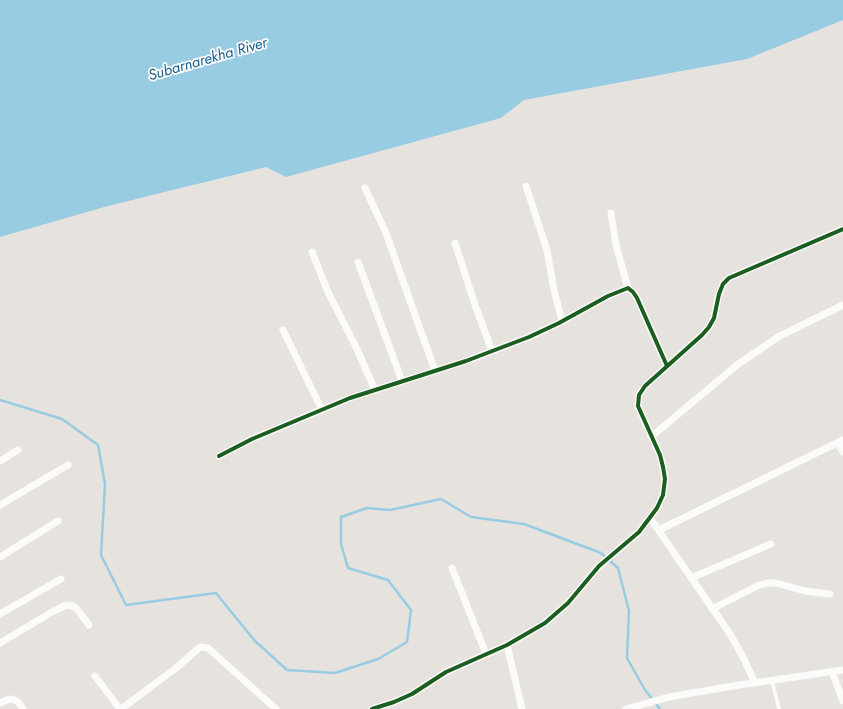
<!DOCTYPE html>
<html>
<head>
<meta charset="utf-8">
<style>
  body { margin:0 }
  canvas { display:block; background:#e6e2de }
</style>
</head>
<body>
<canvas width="843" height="709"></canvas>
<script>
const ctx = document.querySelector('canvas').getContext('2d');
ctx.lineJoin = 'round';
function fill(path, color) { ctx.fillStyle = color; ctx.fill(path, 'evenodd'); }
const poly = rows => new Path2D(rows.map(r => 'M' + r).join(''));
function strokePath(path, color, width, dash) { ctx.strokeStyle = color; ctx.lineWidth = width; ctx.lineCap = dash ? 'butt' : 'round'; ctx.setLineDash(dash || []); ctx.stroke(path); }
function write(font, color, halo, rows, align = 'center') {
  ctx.font = font + ' Jost,sans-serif'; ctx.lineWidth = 3.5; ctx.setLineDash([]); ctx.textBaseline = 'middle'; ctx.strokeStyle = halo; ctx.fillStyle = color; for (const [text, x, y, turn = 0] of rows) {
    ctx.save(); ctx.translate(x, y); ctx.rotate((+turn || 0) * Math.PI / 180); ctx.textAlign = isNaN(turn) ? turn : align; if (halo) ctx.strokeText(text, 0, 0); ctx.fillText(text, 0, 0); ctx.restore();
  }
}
const water = poly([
  [0,0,843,0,843,20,747,59,524,100,501,118,286,177,266,167,108,206,0,237]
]);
const stream = poly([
  [0,400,62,419,98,445,105,484,101,555,126,605,216,593,254,640,287,670,335,673,378,659,407,642,411,610,388,580,348,568,341,544,341,517,367,508,390,510,441,499,471,517,524,524,601,553,618,568,629,611,627,658,645,690,660,709]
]);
const lane = poly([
  [772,681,779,709]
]);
const street = poly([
  [526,186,547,250,554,290,562,321],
  [365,188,386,233,435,371],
  [611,213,616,245,628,288],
  [455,243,475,305,492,351],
  [312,252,328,292,356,347,375,390],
  [358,262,402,381],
  [283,330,322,410],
  [651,437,737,365,778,337,843,305],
  [838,443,843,452],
  [219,456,252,439,350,398,466,361,529,337,559,323,608,296,628,288,633,292,637,298,667,366],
  [0,461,18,450],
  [0,505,68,465],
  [650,518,730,634,743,657,755,683],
  [659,530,843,440],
  [0,557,58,521],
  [452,568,486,654],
  [691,578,771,544],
  [712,609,757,586,767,583,776,583,805,591,830,594],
  [0,614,61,579],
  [0,643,52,612,64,606,70,605,76,608,89,625],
  [507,645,522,709],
  [832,672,843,701],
  [95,676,120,709],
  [0,703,7,700,13,699,18,702,23,709],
  [121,709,176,668,200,647,208,648,276,709],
  [372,709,394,702,412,694,446,672,507,645,545,623,568,603,599,566,639,532,657,508,663,495,665,479,663,467,660,455,638,406,639,395,645,386,702,335,709,327,714,318,719,294,723,284,729,278,843,229],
  [626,709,669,697,733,686,843,670]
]);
const cycleway = poly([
  [219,456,252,439,350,398,466,361,529,337,559,323,608,296,628,288,633,292,637,298,667,366],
  [372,709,394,702,412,694,446,672,507,645,545,623,568,603,599,566,639,532,657,508,663,495,665,479,663,467,660,455,638,406,639,395,645,386,702,335,709,327,714,318,719,294,723,284,729,278,843,229]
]);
const waterNames = [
  ["Subarnarekha River",208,60,-16]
];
fill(water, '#98cce2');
strokePath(stream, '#98cce2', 2.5);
strokePath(lane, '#fbfbfa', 3.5);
strokePath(street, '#fbfbfa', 7);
strokePath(cycleway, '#1b5e20', 4);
write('italic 15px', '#19618b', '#fff', waterNames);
</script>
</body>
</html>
